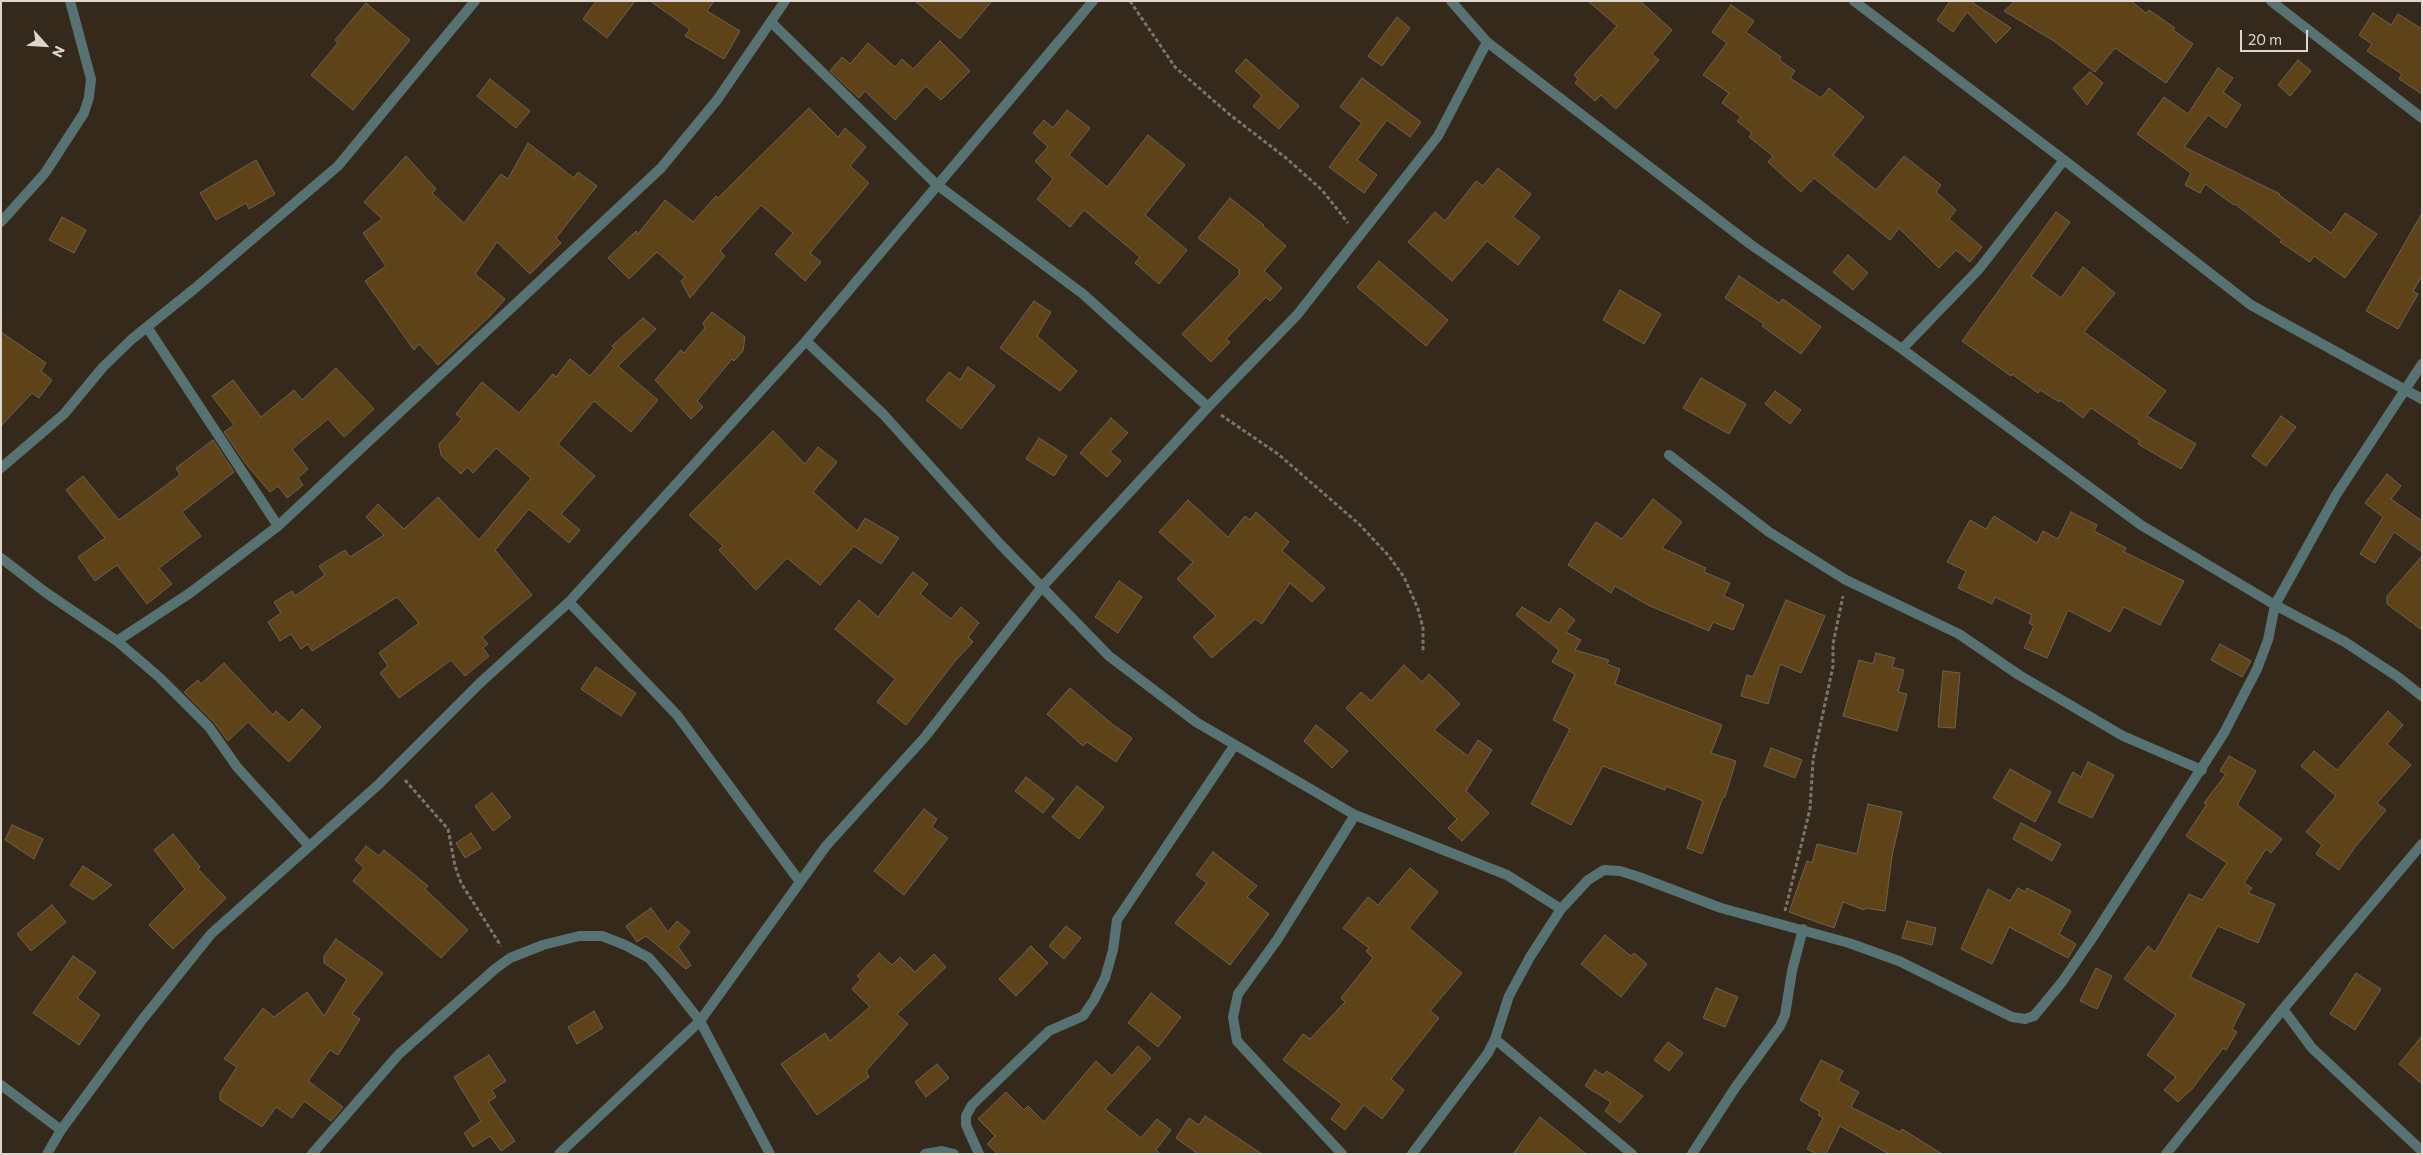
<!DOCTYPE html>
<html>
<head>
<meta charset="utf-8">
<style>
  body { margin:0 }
  #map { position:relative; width:2423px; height:1155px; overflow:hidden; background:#34291a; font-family:Commissioner,sans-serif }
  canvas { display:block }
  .frame { position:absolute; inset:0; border:2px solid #dfd7ce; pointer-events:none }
  .north { position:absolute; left:20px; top:20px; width:50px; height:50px; -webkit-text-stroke:4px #34291a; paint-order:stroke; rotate:116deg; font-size:14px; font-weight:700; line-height:20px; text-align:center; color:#dfd7ce }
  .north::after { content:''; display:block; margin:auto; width:18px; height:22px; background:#dfd7ce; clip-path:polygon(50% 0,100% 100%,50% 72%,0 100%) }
  .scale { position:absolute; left:2240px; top:30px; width:68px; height:22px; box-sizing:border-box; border:2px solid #dfd7ce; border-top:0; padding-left:6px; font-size:15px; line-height:18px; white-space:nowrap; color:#dfd7ce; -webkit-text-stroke:4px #34291a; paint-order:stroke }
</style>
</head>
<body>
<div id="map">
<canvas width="2423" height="1155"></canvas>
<div class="frame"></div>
<div class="north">N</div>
<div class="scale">20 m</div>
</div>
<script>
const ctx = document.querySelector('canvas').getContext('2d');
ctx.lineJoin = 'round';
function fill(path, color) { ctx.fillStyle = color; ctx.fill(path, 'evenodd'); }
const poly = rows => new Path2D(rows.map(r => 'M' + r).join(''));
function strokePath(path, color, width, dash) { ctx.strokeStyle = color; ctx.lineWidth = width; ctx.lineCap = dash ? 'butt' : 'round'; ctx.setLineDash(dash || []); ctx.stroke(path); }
const building = poly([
  [596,1,635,1,607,38,583,19,596,1],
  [650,1,714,1,707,11,740,31,724,59,685,36,690,29,650,1],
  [915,1,992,1,960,39,915,1],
  [1588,1,1640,1,1672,30,1652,54,1659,60,1616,109,1601,95,1595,101,1575,83,1578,79,1574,75,1617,26,1588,1],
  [1950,1,1974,1,1973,3,2011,28,1996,43,1967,12,1953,32,1937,20,1950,1],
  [2015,1,2131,1,2146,13,2149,10,2175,28,2173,30,2193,44,2166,83,2115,48,2095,72,2054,41,2004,11,2015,1],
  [366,3,410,40,353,110,311,75,338,43,335,40,366,3],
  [1731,5,1754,21,1746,32,1781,57,1779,60,1795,71,1790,78,1821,98,1829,88,1864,117,1833,155,1876,190,1904,156,1941,185,1936,192,1956,210,1949,219,1982,247,1970,262,1956,250,1939,268,1899,228,1890,240,1814,178,1801,192,1768,162,1773,156,1749,137,1752,133,1737,121,1741,117,1722,103,1729,93,1703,75,1727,43,1712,32,1731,5],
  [2373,13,2391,25,2398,14,2422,29,2422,94,2399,79,2402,74,2367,51,2372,44,2359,35,2373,13],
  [1397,17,1410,28,1382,66,1368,56,1397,17],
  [940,41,970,71,941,100,926,86,895,120,865,91,859,98,830,71,842,57,850,64,868,43,895,67,902,59,913,69,940,41],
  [1246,59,1299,106,1279,129,1253,106,1262,96,1235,71,1246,59],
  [2298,60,2311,71,2290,96,2278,85,2298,60],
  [2218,68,2233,78,2223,92,2241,105,2226,128,2208,115,2184,147,2280,194,2279,195,2331,233,2345,213,2377,234,2345,278,2314,256,2310,262,2280,242,2282,240,2235,204,2234,205,2205,184,2200,193,2185,185,2191,173,2137,134,2164,97,2188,114,2218,68],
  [2090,72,2103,83,2087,105,2073,88,2090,72],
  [1362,78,1421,122,1410,137,1387,120,1357,160,1377,175,1364,193,1329,167,1362,123,1340,107,1362,78],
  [490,79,530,111,516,128,477,96,490,79],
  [809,108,838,137,845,128,866,147,850,166,869,183,810,253,821,262,805,281,775,254,793,233,761,205,720,251,725,256,690,298,681,281,685,277,657,252,629,279,608,258,636,231,638,234,665,200,693,222,716,196,718,198,809,108],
  [1067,110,1090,128,1069,155,1107,187,1148,135,1185,165,1145,215,1187,250,1159,284,1135,263,1140,257,1084,210,1070,227,1037,199,1053,179,1035,161,1048,147,1033,133,1044,120,1053,128,1067,110],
  [528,143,574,178,578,172,597,186,556,238,561,243,530,274,497,242,475,274,505,299,490,316,438,365,419,344,414,350,365,281,386,266,363,233,382,219,364,202,406,156,436,189,432,193,464,223,501,174,508,179,528,143],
  [256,160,275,194,249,209,246,203,216,220,200,193,256,160],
  [1498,168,1531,194,1513,217,1540,237,1518,265,1487,241,1452,281,1408,242,1435,212,1445,221,1476,181,1483,186,1498,168],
  [1230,198,1264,225,1263,226,1286,246,1264,271,1282,288,1270,301,1266,297,1226,339,1230,342,1211,362,1182,334,1240,274,1238,272,1240,270,1198,238,1230,198],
  [2056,212,2070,222,2031,276,2061,298,2083,267,2115,293,2084,332,2166,391,2147,416,2196,444,2181,469,2138,444,2140,441,2091,408,2083,418,2060,400,2059,402,2040,390,2038,393,2012,374,2011,376,1962,341,2056,212],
  [2422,213,2422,276,2413,291,2418,294,2398,329,2366,311,2422,213],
  [62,217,86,230,74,253,49,240,62,217],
  [1848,255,1868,273,1853,290,1833,272,1848,255],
  [1379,261,1448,320,1426,346,1357,287,1379,261],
  [1739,276,1779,303,1783,299,1821,327,1801,354,1762,326,1764,324,1725,298,1739,276],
  [1620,290,1661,314,1644,344,1603,320,1620,290],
  [1034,301,1051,312,1037,336,1077,371,1060,391,1000,348,1034,301],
  [712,312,745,337,743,351,734,361,732,359,697,401,703,407,691,419,655,380,681,350,684,353,705,328,703,323,712,312],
  [643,318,656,329,618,366,658,400,631,432,594,401,558,444,595,476,561,514,580,530,569,543,529,509,495,550,532,595,482,637,488,644,483,648,489,656,465,676,451,660,399,698,380,673,388,666,379,653,419,623,397,597,312,651,308,644,301,649,291,634,280,641,268,622,281,613,274,602,292,591,295,596,325,575,319,566,345,550,350,557,384,535,366,517,378,504,404,529,438,497,479,540,531,478,496,448,473,473,467,467,461,474,441,455,439,444,462,419,456,414,482,382,519,413,553,374,556,377,570,359,590,376,614,348,612,346,643,318],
  [1,332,46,363,41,371,52,380,39,398,32,393,1,426,1,332],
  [968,367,995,386,961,429,926,400,949,372,960,380,968,367],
  [336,368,374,409,344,437,328,419,292,449,308,469,298,478,303,485,287,498,278,486,270,492,246,464,224,432,234,425,212,396,233,380,261,417,294,390,302,400,336,368],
  [1701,378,1746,404,1729,434,1683,408,1701,378],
  [1775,391,1801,410,1790,424,1765,404,1775,391],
  [2281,416,2296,427,2266,466,2252,456,2281,416],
  [1111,418,1128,433,1110,452,1121,461,1107,477,1080,453,1111,418],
  [773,431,805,464,818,447,837,462,813,492,857,531,865,518,899,538,881,564,854,546,820,585,787,558,756,590,719,550,723,546,689,515,773,431],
  [1039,438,1067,456,1054,476,1026,459,1039,438],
  [213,440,234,472,182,512,201,536,159,568,172,584,147,604,117,565,95,581,78,557,105,538,66,490,83,476,119,520,180,475,176,468,213,440],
  [2387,474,2401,486,2391,499,2422,521,2422,552,2394,532,2375,563,2360,554,2383,517,2365,503,2387,474],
  [1653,499,1682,522,1662,548,1706,568,1704,572,1730,583,1724,596,1744,605,1733,630,1713,622,1709,631,1648,605,1615,586,1611,593,1568,565,1596,522,1622,539,1653,499],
  [1188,500,1228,537,1245,516,1250,520,1256,512,1289,542,1282,551,1325,588,1312,602,1290,583,1262,624,1255,619,1212,658,1193,637,1216,616,1177,579,1193,562,1159,532,1188,500],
  [2071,512,2097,525,2094,531,2126,548,2124,552,2184,581,2160,625,2124,607,2110,632,2068,610,2047,658,2024,648,2034,626,2029,623,2032,615,1995,597,1992,604,1958,588,1966,571,1947,562,1970,520,1986,529,1994,516,2037,543,2043,531,2058,539,2071,512],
  [2422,556,2422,630,2387,604,2387,596,2422,556],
  [913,572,928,584,920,594,951,619,961,607,979,623,968,637,973,642,955,661,906,725,877,702,895,679,835,629,859,600,878,617,913,572],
  [1119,581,1142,597,1118,633,1095,617,1119,581],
  [1786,600,1825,616,1801,673,1780,664,1768,704,1741,696,1747,675,1753,677,1786,600],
  [1522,607,1549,623,1560,608,1575,620,1566,632,1581,640,1575,650,1609,660,1607,664,1620,669,1615,684,1722,725,1711,753,1736,761,1725,797,1723,797,1702,854,1687,848,1703,801,1666,786,1665,790,1603,766,1571,825,1531,804,1570,729,1553,720,1575,674,1552,662,1559,650,1516,615,1522,607],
  [2220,644,2251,661,2242,677,2211,660,2220,644],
  [1876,653,1895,658,1892,667,1904,670,1898,692,1907,694,1897,731,1843,716,1859,660,1873,664,1876,653],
  [224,663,273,715,276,711,289,723,302,709,321,727,289,762,248,722,228,741,214,722,184,692,198,680,201,684,224,663],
  [1404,665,1422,682,1429,674,1460,704,1434,730,1468,756,1478,740,1492,750,1466,791,1489,813,1462,841,1448,828,1457,819,1346,708,1361,692,1371,701,1404,665],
  [596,667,636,693,621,716,581,689,596,667],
  [1943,671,1960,673,1955,728,1938,727,1943,671],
  [1070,688,1112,724,1132,738,1116,762,1087,742,1083,746,1047,714,1070,688],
  [2388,711,2403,725,2387,744,2411,765,2377,803,2386,810,2355,847,2339,870,2316,854,2322,845,2306,832,2336,796,2301,766,2314,751,2337,770,2388,711],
  [1316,725,1348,751,1332,768,1304,741,1316,725],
  [1771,748,1802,760,1795,778,1764,766,1771,748],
  [2229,756,2256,771,2237,805,2282,839,2271,853,2266,849,2244,883,2252,888,2248,893,2275,904,2258,943,2218,926,2190,977,2245,1004,2232,1029,2237,1032,2226,1050,2223,1048,2192,1089,2178,1102,2164,1090,2176,1077,2147,1055,2176,1015,2124,979,2148,946,2155,952,2189,894,2202,900,2227,863,2186,836,2207,804,2204,803,2226,774,2220,771,2229,756],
  [2088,762,2114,775,2092,818,2058,802,2073,772,2081,777,2088,762],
  [2010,769,2051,792,2035,822,1993,798,2010,769],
  [1026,777,1054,799,1043,813,1015,791,1026,777],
  [1077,786,1104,807,1079,839,1052,817,1077,786],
  [492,793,511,817,493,831,475,806,492,793],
  [1868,804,1902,812,1892,856,1885,911,1865,908,1864,910,1843,902,1834,928,1789,912,1807,861,1812,863,1817,844,1857,854,1868,804],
  [924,809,937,819,932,827,948,838,904,895,874,871,924,809],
  [2021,823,2061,844,2052,861,2013,839,2021,823],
  [12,825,43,839,34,859,5,840,12,825],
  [471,833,481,848,465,858,456,843,471,833],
  [173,834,200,867,198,869,226,898,173,949,149,925,185,889,154,850,173,834],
  [366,846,379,856,384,850,428,886,425,889,468,930,441,958,353,881,364,868,355,860,366,846],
  [1213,852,1257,886,1247,897,1269,914,1230,965,1175,923,1207,883,1196,875,1213,852],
  [83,866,112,885,93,900,70,885,83,866],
  [1410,868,1438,892,1409,928,1462,973,1430,1011,1439,1018,1391,1079,1404,1090,1382,1119,1364,1105,1345,1130,1331,1119,1342,1104,1283,1060,1303,1034,1310,1039,1345,1002,1341,998,1373,958,1366,951,1369,948,1343,928,1368,897,1378,905,1410,868],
  [2018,888,2025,892,2027,888,2071,911,2059,934,2076,944,2068,958,2009,927,1992,964,1961,949,1988,889,2010,901,2018,888],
  [52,905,66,922,31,951,17,934,52,905],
  [651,908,668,932,677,921,690,932,678,947,691,965,686,969,646,936,637,942,626,926,651,908],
  [1907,921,1936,928,1932,945,1902,938,1907,921],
  [1066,926,1081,938,1064,959,1049,946,1066,926],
  [1605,935,1631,956,1634,953,1647,964,1621,997,1581,964,1605,935],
  [336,939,383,973,352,1014,360,1019,338,1055,330,1050,308,1081,343,1107,331,1121,304,1101,292,1118,276,1107,262,1127,220,1100,220,1093,237,1067,224,1059,263,1008,274,1017,307,992,324,1016,347,979,324,963,324,956,336,939],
  [1031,946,1048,963,1016,996,999,979,1031,946],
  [879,953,892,965,900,957,915,972,934,954,946,967,897,1014,908,1024,866,1071,869,1077,817,1115,781,1064,825,1033,830,1041,870,1007,852,989,861,979,857,976,879,953],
  [73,956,96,972,77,998,100,1015,79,1045,33,1013,73,956],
  [2096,968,2112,976,2097,1009,2080,1001,2096,968],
  [2356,973,2381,989,2355,1030,2330,1014,2356,973],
  [1716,988,1738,997,1725,1027,1703,1018,1716,988],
  [1151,993,1181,1017,1158,1047,1128,1023,1151,993],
  [594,1011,603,1028,577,1044,568,1027,594,1011],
  [2422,1036,2422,1084,2399,1064,2422,1036],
  [1668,1042,1683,1053,1669,1071,1654,1060,1668,1042],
  [1138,1046,1151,1058,1105,1109,1141,1138,1157,1119,1171,1130,1156,1150,1160,1154,998,1154,987,1144,995,1136,978,1119,1006,1092,1024,1110,1028,1106,1044,1122,1096,1061,1112,1076,1138,1046],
  [489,1055,506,1081,492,1090,496,1097,488,1102,515,1141,501,1151,490,1136,473,1147,464,1133,481,1121,454,1077,489,1055],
  [1821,1060,1843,1071,1838,1081,1859,1092,1851,1107,1900,1132,1902,1129,1942,1154,1889,1154,1840,1126,1826,1154,1817,1154,1807,1149,1823,1118,1818,1115,1820,1112,1800,1100,1821,1060],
  [937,1064,949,1078,926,1097,915,1082,937,1064],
  [1595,1070,1603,1075,1607,1071,1643,1096,1620,1123,1605,1111,1611,1102,1585,1086,1595,1070],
  [1205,1116,1262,1154,1198,1154,1176,1138,1189,1118,1199,1125,1205,1116],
  [1540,1117,1586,1154,1513,1154,1540,1117]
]);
const path = poly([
  [1130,1,1175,67,1229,114,1286,158,1322,190,1348,223],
  [1221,415,1278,454,1359,524,1388,555,1404,577,1418,609,1423,628,1423,653],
  [405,780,448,829,455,866,461,883,501,946],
  [1785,911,1810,809,1813,760,1833,666,1833,644,1843,596]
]);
const street = poly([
  [1451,1,1487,42,1750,244,1902,349,2141,525,2275,605,2345,642,2398,677,2422,696],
  [1854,1,2064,160,2251,305,2422,399],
  [2271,1,2422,118],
  [771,22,936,184,1083,294,1208,407],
  [1,222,45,173,84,113,89,97,91,79,70,1],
  [147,327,278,526],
  [806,341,884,415,1000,544,1109,656,1196,722,1355,815,1507,875,1561,909],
  [1902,349,1979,269,2064,160],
  [1669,455,1769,532,1846,580,1959,634,2019,675,2123,736,2202,770],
  [1,468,64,414,103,367,132,339,194,289,338,166,475,1],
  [1,558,45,592,117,641,159,677,209,727,237,767,309,846],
  [569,602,677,715,800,882],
  [117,641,190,593,278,526,661,168,717,100,785,1],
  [2283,1009,2312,1048,2422,1151],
  [1495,1039,1632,1154],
  [1,1085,61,1130],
  [47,1154,61,1130,142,1020,211,934,378,785,480,683,569,602,806,341,1093,1],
  [312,1154,399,1054,495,969,510,958,543,945,579,936,602,936,625,945,649,958,663,974,700,1021,770,1154],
  [559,1154,700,1021,826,846,925,737,1041,588,1208,407,1297,315,1438,136,1487,42],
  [925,1154,942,1151,954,1154],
  [979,1154,966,1125,966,1116,972,1105,1049,1031,1083,1016,1094,1000,1105,978,1113,950,1117,920,1234,746],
  [1342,1154,1237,1041,1233,1017,1238,994,1277,940,1355,815],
  [1412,1154,1488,1053,1495,1039,1509,996,1530,957,1561,909,1588,880,1604,870,1620,871,1639,877,1721,908,1849,943,1899,961,2012,1017,2025,1019,2034,1016,2062,982,2093,937,2224,733,2257,669,2268,640,2275,605,2336,495,2422,364],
  [1692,1154,1735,1088,1780,1026,1785,1015,1792,971,1803,929],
  [2166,1154,2283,1009,2422,844]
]);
fill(building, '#5e4218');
strokePath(building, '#6f6252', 1);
strokePath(path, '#7d7467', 3, [4, 2.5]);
strokePath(street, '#577273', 10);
</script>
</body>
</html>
